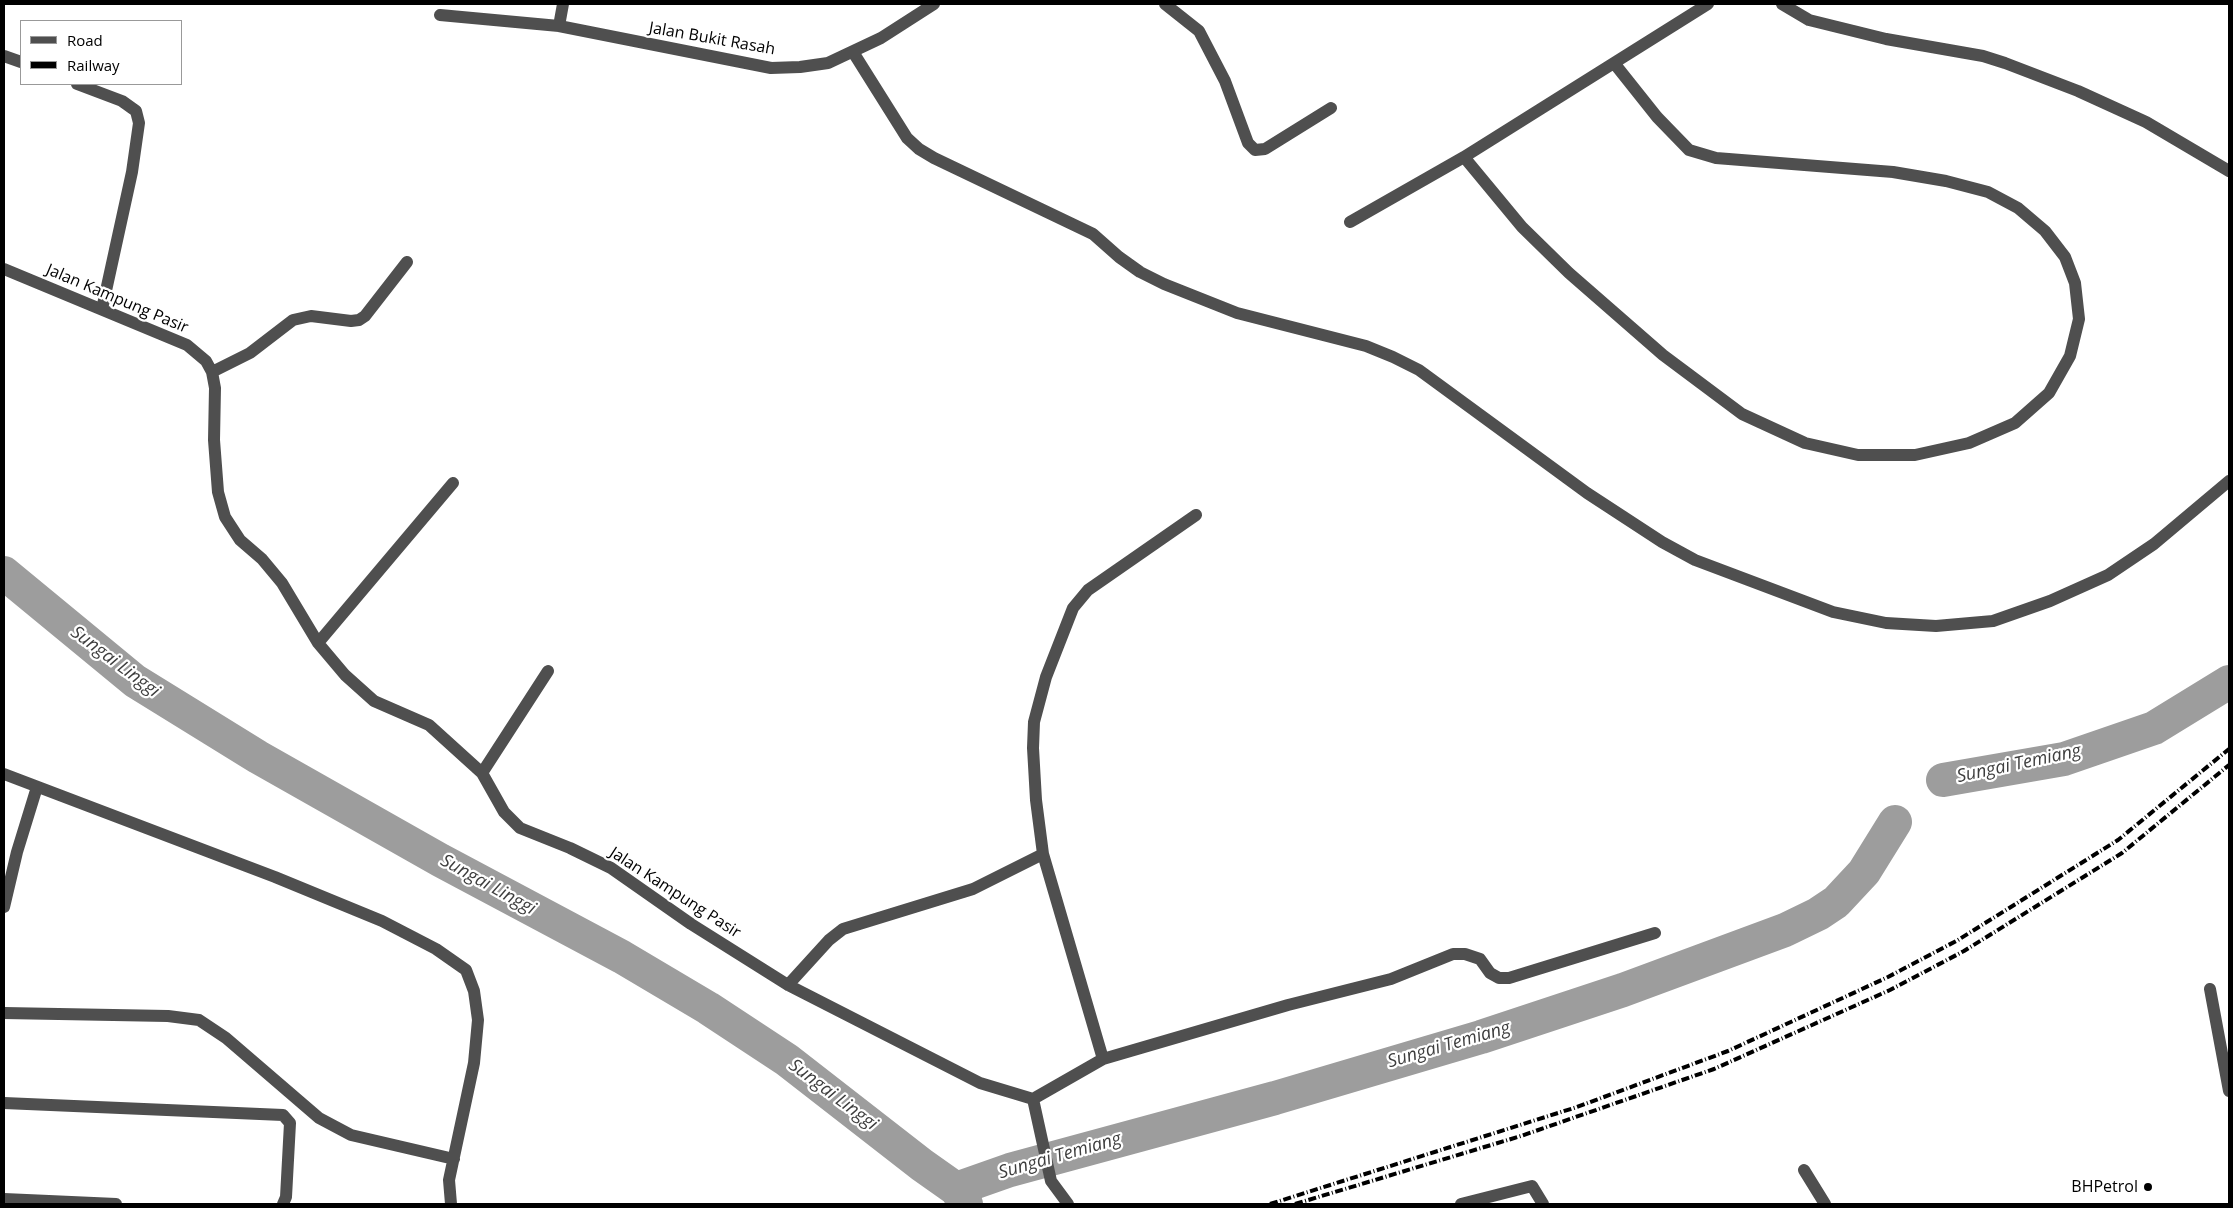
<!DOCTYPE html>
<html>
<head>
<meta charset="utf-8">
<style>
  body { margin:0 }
  #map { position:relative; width:2233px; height:1208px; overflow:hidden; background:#fff; font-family:"Open Sans",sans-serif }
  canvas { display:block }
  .frame { position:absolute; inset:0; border:5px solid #000; pointer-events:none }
  .legend { position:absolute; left:20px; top:20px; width:162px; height:65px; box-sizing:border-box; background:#fff; border:1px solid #999; margin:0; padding:6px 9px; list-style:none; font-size:15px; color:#000 }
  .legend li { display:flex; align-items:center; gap:10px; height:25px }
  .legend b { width:25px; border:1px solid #999 }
</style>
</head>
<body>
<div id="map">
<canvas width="2233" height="1208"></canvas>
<div class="frame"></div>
<ul class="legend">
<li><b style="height:6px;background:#4f4f4f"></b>Road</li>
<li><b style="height:6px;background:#000"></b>Railway</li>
</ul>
</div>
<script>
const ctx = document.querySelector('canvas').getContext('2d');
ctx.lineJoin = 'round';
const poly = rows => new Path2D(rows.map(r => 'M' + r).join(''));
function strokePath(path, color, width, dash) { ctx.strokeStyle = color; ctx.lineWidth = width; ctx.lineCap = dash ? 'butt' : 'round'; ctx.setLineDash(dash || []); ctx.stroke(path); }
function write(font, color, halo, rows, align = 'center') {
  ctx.font = font + ' "Open Sans",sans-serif'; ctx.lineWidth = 4.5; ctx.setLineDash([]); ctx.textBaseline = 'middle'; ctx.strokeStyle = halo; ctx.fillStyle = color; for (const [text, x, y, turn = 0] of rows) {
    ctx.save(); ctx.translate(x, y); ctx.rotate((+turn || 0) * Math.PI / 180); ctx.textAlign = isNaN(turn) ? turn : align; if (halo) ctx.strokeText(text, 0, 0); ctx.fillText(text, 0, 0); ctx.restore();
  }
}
const river = poly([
  [4,573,135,681,258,757,440,860,622,957,708,1008,787,1060,922,1165,956,1189,966,1204],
  [1943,780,2064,759,2154,728,2229,682],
  [956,1189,1010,1170,1275,1098,1481,1037,1623,990,1785,930,1818,914,1836,902,1864,872,1895,822]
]);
const minor = poly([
  [1165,4,1199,31,1225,81,1248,143,1255,150,1265,149,1331,108],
  [1782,4,1809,20,1886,39,1983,56,2005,63,2078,91,2146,122,2229,171],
  [440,15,559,26,771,68,800,67,828,63,881,38,934,4],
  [559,26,563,4],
  [853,52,907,138,919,149,934,158,1093,234,1119,257,1140,272,1164,284,1237,313,1366,346,1393,357,1419,370,1587,493,1662,542,1695,560,1833,612,1886,623,1936,626,1993,621,2050,601,2108,575,2154,544,2229,481],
  [4,56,21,62],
  [77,84,122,101,136,111,139,123,132,172,102,309],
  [1464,157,1522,227,1569,273,1663,355,1742,414,1805,443,1858,455,1915,455,1969,443,2015,423,2049,393,2070,356,2079,319,2075,283,2065,257,2045,231,2018,208,1988,192,1946,181,1893,172,1716,158,1689,150,1657,117,1614,63],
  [1350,222,1464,157,1708,4],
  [4,269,187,345,206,361,212,372,215,388,214,440,218,492,225,517,240,540,262,559,282,583,318,643,345,675,374,701,429,725,482,773,504,812,520,828,570,848,611,868,691,924,788,985,980,1083,1033,1099],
  [212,372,250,353,293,320,311,316,351,321,359,320,365,316,407,262],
  [318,643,453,483],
  [482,773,548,671],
  [4,774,275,877,382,921,436,949,466,970,474,991,478,1020,474,1063,449,1180,451,1204],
  [1043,854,1103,1059],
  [4,907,17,852,37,787],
  [788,985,829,940,843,929,973,889,1043,854,1036,800,1033,748,1034,722,1046,677,1073,608,1088,590,1196,515],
  [2210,989,2229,1091],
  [4,1013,168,1016,199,1020,226,1038,319,1118,351,1135,454,1159],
  [1033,1099,1103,1059,1288,1005,1391,979,1453,954,1465,954,1480,959,1490,973,1499,978,1509,978,1655,933],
  [1033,1099,1051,1181,1068,1204],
  [4,1103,283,1115,290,1123,286,1197,283,1204],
  [1804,1170,1825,1204],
  [4,1199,116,1204],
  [1461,1204,1532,1186,1543,1204]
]);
const rail = poly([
  [1270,1204,1577,1107,1728,1051,1888,977,1958,940,2118,840,2229,749],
  [1295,1204,1521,1136,1714,1069,1890,990,1964,951,2122,853,2229,765]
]);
const markers = [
  [2148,1187,5,"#000"]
];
const streetNames = [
  ["Jalan Bukit Rasah",712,39,10],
  ["Jalan Kampung Pasir",117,299,23],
  ["Jalan Kampung Pasir",675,893,33]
];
const poiNames = [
  ["BHPetrol",2138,1187]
];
const waterNames = [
  ["Sungai Linggi",115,662,37],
  ["Sungai Temiang",2019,764,-12],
  ["Sungai Linggi",488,885,29],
  ["Sungai Temiang",1449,1045,-16],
  ["Sungai Linggi",833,1095,37],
  ["Sungai Temiang",1060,1156,-16]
];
strokePath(river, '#9d9d9d', 34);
strokePath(minor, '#4f4f4f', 12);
strokePath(rail, '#000', 4, [8, 2.5, 1, 2.5]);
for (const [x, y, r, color] of markers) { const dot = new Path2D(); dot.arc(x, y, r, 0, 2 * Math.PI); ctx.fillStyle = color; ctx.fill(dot); strokePath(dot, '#fff', 2); }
write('16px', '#000', '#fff', streetNames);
write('16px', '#000', '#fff', poiNames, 'right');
write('italic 18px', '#3e3e3e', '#fff', waterNames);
</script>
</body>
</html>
